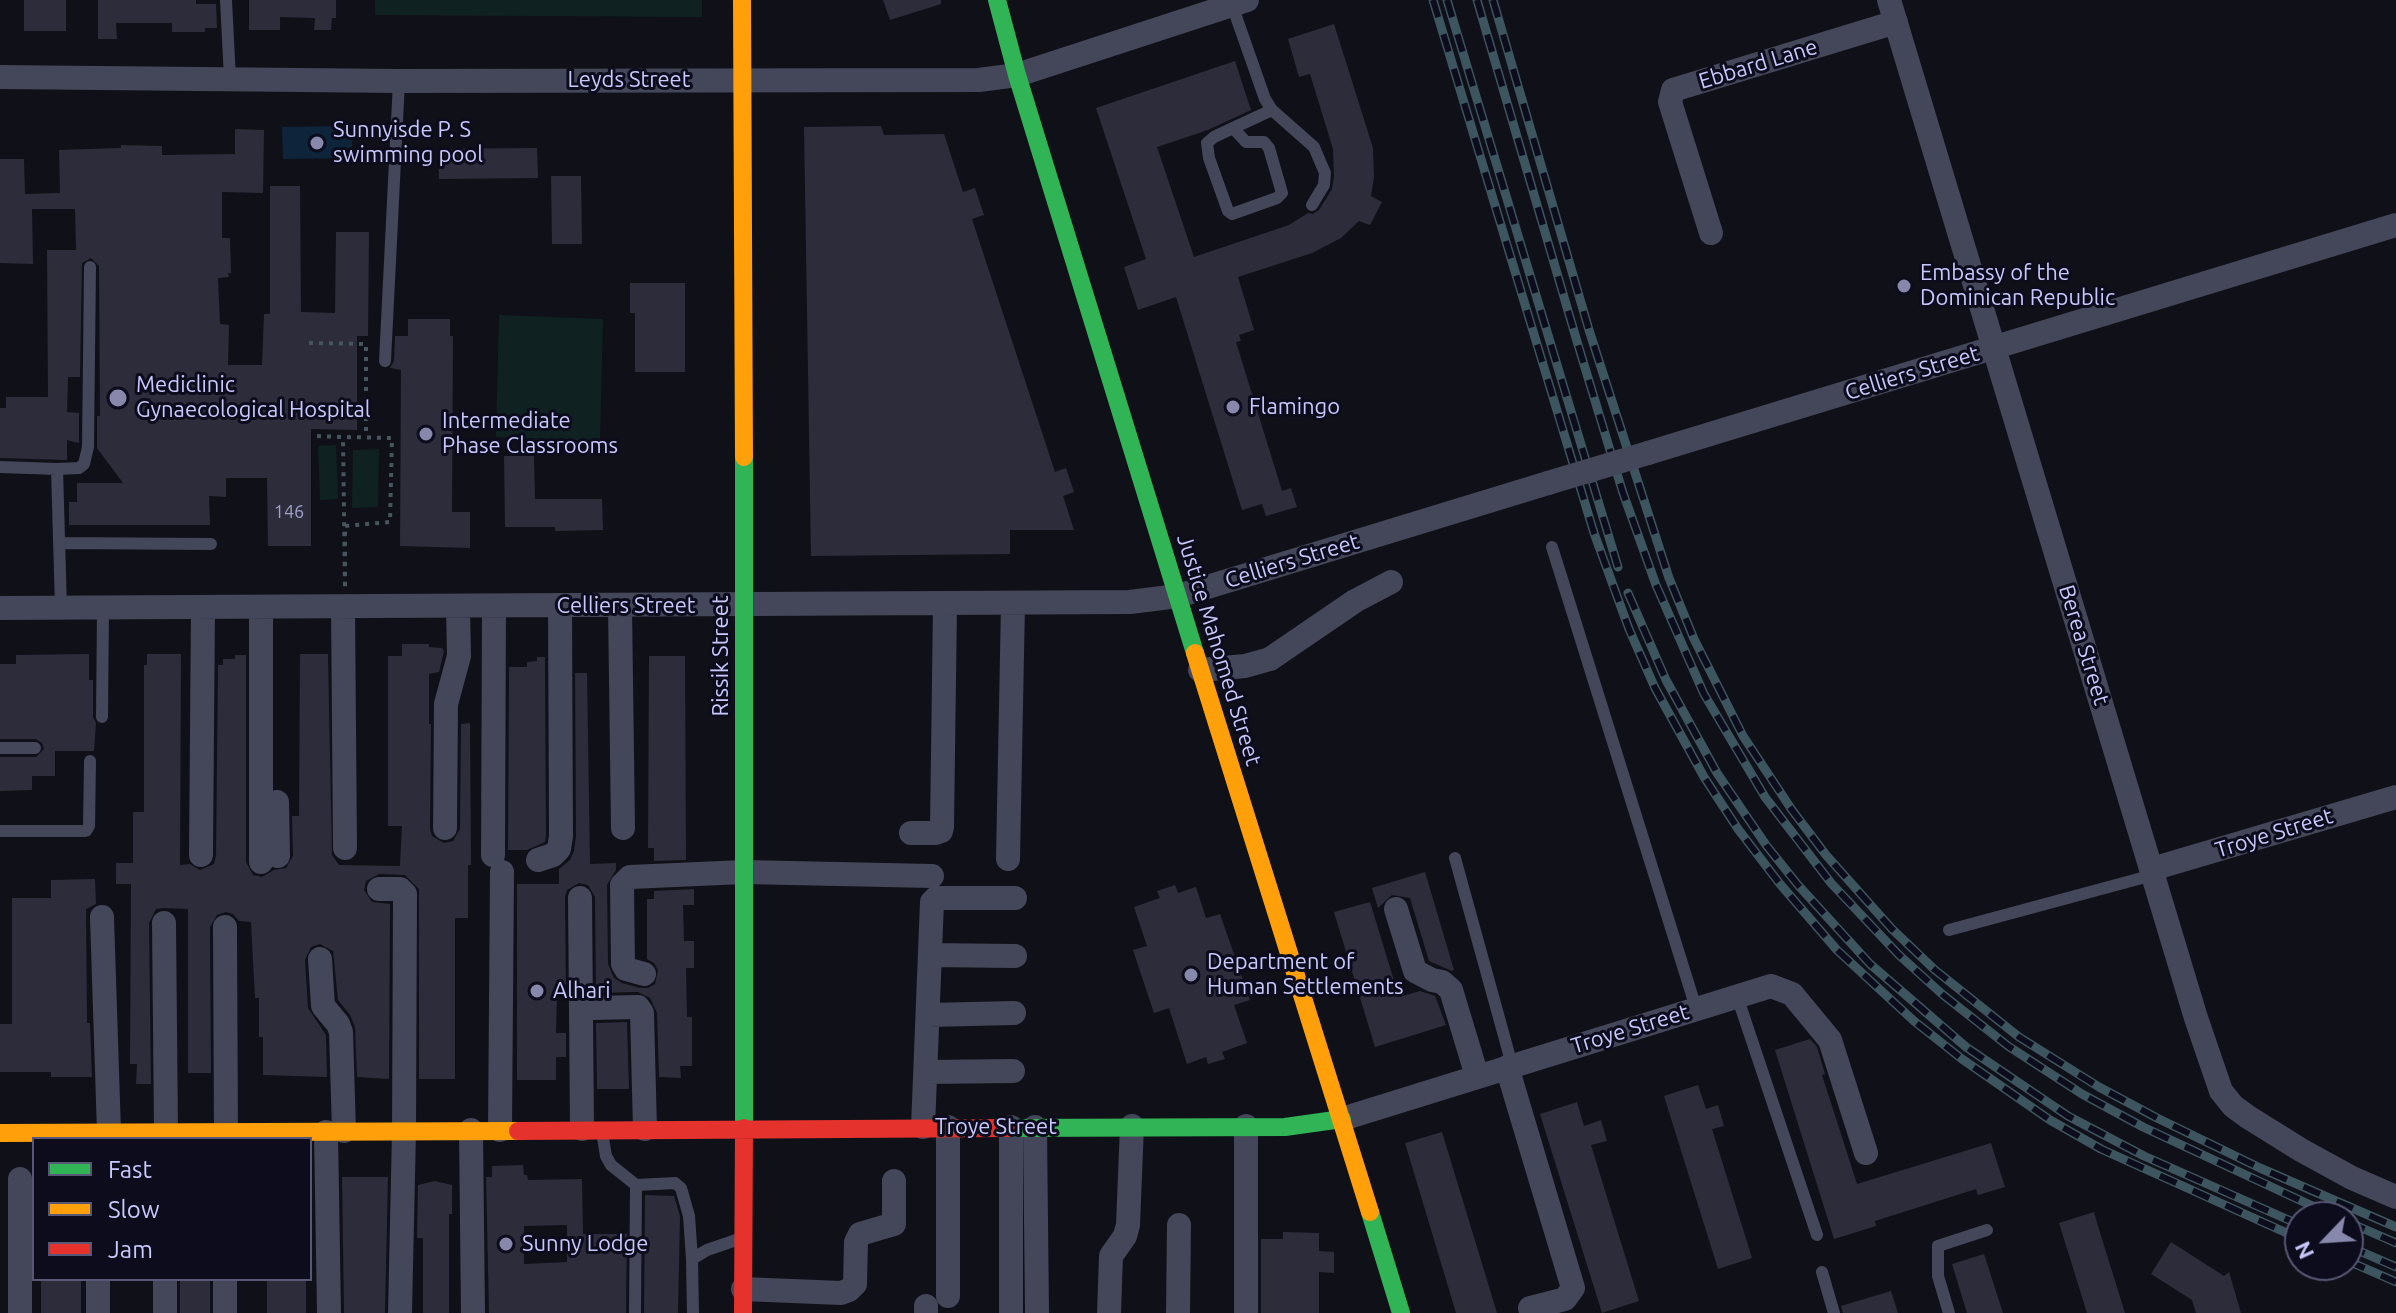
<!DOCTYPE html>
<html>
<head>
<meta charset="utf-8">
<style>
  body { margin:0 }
  #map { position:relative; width:2396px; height:1313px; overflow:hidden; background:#101018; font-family:Ubuntu,sans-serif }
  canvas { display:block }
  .legend { position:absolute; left:32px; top:1137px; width:280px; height:144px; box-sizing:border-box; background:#0c0c1c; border:2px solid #575776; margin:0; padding:10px 14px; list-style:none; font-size:24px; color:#c8c8fd }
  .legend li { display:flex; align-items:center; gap:16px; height:40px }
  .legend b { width:40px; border:2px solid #575776 }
  .north { position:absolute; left:2284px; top:1201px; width:80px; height:80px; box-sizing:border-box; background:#0c0c1c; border:2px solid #575776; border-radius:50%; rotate:245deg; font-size:22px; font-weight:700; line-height:32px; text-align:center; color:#c8c8fd }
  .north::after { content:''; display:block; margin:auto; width:28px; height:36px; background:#8888ad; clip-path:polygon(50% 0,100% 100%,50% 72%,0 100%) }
</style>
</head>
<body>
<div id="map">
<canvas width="2396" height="1313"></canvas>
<ul class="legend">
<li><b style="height:10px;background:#30b455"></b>Fast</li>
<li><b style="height:10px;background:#ff9f0a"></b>Slow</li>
<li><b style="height:10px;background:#e5322d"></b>Jam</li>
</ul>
<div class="north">N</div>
</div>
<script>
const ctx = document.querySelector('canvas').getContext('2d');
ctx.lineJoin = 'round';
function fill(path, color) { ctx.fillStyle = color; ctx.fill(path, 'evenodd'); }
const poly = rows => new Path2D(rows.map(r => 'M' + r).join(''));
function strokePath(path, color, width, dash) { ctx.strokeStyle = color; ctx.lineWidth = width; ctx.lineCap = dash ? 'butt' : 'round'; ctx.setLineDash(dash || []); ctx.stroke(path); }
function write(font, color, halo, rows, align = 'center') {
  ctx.font = font + ' Ubuntu,sans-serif'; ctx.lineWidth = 6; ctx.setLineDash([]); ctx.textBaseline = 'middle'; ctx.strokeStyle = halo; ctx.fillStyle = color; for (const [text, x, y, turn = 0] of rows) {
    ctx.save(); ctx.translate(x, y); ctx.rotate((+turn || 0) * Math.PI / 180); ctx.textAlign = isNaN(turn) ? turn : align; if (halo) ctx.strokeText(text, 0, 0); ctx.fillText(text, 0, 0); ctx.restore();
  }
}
const green = poly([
  [375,0,702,0,702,17,375,15],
  [499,315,603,319,600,441,496,437],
  [336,445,338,499,320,500,318,446],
  [379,449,378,507,352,508,353,450]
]);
const water = poly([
  [352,126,352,158,283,159,282,127]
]);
const building = poly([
  [24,0,66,0,66,31,24,31],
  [98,0,196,0,196,4,216,4,217,28,205,28,205,32,172,32,172,23,116,23,117,39,98,39],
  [249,0,336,0,336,18,332,18,331,30,314,30,315,18,280,17,280,30,249,30],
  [883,0,941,0,941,4,890,20],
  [1334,24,1373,148,1374,177,1371,196,1382,202,1370,225,1359,221,1341,238,1312,253,1238,277,1254,330,1239,335,1241,341,1236,342,1282,491,1291,488,1297,507,1266,516,1262,504,1242,510,1176,297,1138,310,1124,267,1146,259,1096,108,1235,61,1251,110,1208,130,1157,147,1194,257,1289,225,1308,213,1313,214,1319,210,1332,189,1334,176,1333,149,1310,74,1299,77,1288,39],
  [881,126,884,135,944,134,963,192,975,188,984,215,972,219,1055,472,1066,468,1074,492,1063,496,1074,530,1010,530,1010,554,811,556,804,127],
  [235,129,264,130,263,193,222,192,222,238,230,238,231,273,228,273,229,277,218,278,220,324,229,325,228,365,262,365,264,314,270,314,270,186,300,186,301,312,335,313,336,232,369,232,368,336,357,336,357,430,311,429,311,546,268,546,267,478,226,478,226,497,209,496,210,525,69,525,69,502,77,502,77,483,123,483,97,448,97,416,100,416,99,266,91,258,82,263,80,377,68,377,67,412,79,413,79,443,67,440,67,460,0,458,0,408,6,408,6,397,48,397,47,250,76,250,75,209,32,209,33,264,0,263,0,159,24,159,25,194,60,193,59,150,121,148,121,145,162,146,162,155,235,154],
  [537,148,538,178,439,179,438,149],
  [551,176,581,176,582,244,552,244],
  [630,283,685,283,685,372,635,372,635,313,630,313],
  [408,319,450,319,450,336,453,336,452,512,470,512,470,548,400,546,401,370,390,368,394,361,395,336,408,336],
  [504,456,534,456,535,499,602,499,603,530,555,531,555,527,505,527],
  [402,644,429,644,429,647,442,648,444,651,439,672,429,674,429,724,431,724,430,829,432,836,444,843,453,841,460,829,461,724,470,723,471,865,468,865,468,918,455,918,455,1079,419,1079,419,889,405,875,379,874,366,881,364,890,372,902,390,904,389,1079,357,1077,355,1027,350,1015,338,1000,333,951,320,944,311,947,305,960,308,1008,326,1035,327,1077,263,1075,263,1037,259,1037,259,998,255,998,251,922,239,921,233,914,226,912,217,915,210,927,211,1073,188,1073,188,909,163,908,156,909,149,923,151,1084,136,1084,137,1064,130,1064,131,884,116,884,116,863,133,863,133,812,144,812,144,665,147,665,147,654,181,654,180,865,190,864,200,870,214,864,216,855,218,665,223,665,223,659,235,659,235,655,246,655,246,862,253,875,262,877,274,870,286,868,293,856,292,816,299,816,300,654,328,654,332,855,339,865,400,866,402,826,388,826,388,656,402,656],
  [89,654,89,680,93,680,93,717,96,723,94,751,55,751,55,776,32,776,32,790,0,791,0,757,36,757,44,749,42,743,36,739,0,739,0,664,16,664,16,655],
  [649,656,685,656,686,860,654,861,654,848,648,848],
  [537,657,545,657,546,835,545,842,527,850,508,850,509,667,527,667,527,662,537,661],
  [575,673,587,673,590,864,616,863,616,870,607,885,608,964,614,978,622,983,640,988,648,988,655,984,658,970,654,963,647,959,647,899,654,899,654,891,694,889,694,905,683,905,684,941,694,941,694,968,686,968,687,1017,692,1017,692,1066,680,1066,681,1078,659,1077,657,1013,650,998,638,992,596,993,595,897,588,885,579,883,567,890,565,897,566,995,557,995,556,1033,566,1033,566,1057,556,1057,556,1080,517,1080,517,884,559,884,559,869,570,860,574,851,576,836],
  [1425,872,1454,970,1452,971,1429,961,1410,898,1392,895,1378,908,1372,888],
  [95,879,96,904,86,909,87,1023,90,1023,92,1077,51,1077,51,1072,0,1072,0,1024,12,1024,12,898,51,898,51,880],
  [1175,885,1178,893,1196,887,1206,918,1220,914,1250,1000,1234,1005,1247,1043,1222,1052,1225,1059,1208,1064,1206,1057,1187,1064,1169,1008,1154,1013,1133,950,1147,946,1134,907,1160,898,1157,891],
  [1370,902,1399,997,1420,991,1435,996,1446,1025,1375,1047,1334,912],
  [627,1022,629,1089,597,1089,596,1023],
  [1810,1039,1817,1047,1825,1074,1822,1075,1857,1184,1991,1143,2005,1187,1978,1195,1976,1189,1875,1221,1876,1226,1834,1239,1775,1050],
  [1698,1085,1706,1109,1718,1105,1724,1126,1712,1129,1752,1258,1718,1269,1664,1096],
  [1577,1102,1584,1126,1601,1120,1607,1141,1591,1145,1639,1301,1602,1313,1540,1114],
  [1442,1132,1497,1313,1456,1313,1405,1143],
  [523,1165,524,1175,527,1175,528,1180,582,1179,583,1234,627,1234,626,1313,489,1313,486,1177,492,1177,492,1166],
  [567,1225,567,1262,524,1264,524,1226],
  [342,1177,388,1177,385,1313,344,1313],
  [435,1181,452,1185,452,1214,449,1214,449,1313,423,1313,423,1238,417,1238,418,1185],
  [645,1195,674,1196,680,1216,678,1313,644,1313],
  [2094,1212,2098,1226,2125,1313,2087,1313,2059,1223],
  [1283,1232,1319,1233,1319,1251,1334,1252,1334,1273,1319,1272,1319,1313,1261,1313,1261,1239,1283,1239],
  [2171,1242,2224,1276,2229,1272,2241,1313,2196,1313,2192,1300,2151,1274],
  [1984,1254,2003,1313,1967,1313,1952,1264],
  [41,1279,81,1279,81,1313,41,1313],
  [180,1279,210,1279,210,1313,180,1313],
  [267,1279,306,1279,306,1313,267,1313],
  [1891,1291,1898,1313,1843,1313,1841,1306]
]);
const path = poly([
  [309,343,366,344,366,437],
  [317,436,343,437,392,438,390,522,345,526,345,589,343,437]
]);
const lane = poly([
  [226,0,230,79],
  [1232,5,1265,99,1272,110,1314,147,1325,173,1324,185,1312,205],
  [1233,128,1246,142,1264,142,1269,148,1282,193,1277,198,1232,214,1228,211,1209,158,1207,143,1214,137,1233,128,1272,110],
  [385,361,399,81],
  [0,467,57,469,79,468,84,464,88,447,90,267],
  [57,469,61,608],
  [59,543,211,544],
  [1552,547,1696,1008],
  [102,717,103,608],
  [0,748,35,748],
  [0,831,86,831,89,826,90,761],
  [1455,858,1512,1065],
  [1949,930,2153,875],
  [1737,996,1817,1235],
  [602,1132,606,1156,611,1165,636,1185,675,1183,681,1188,689,1216,692,1259],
  [1822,1272,1834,1313],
  [635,1313,636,1185],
  [693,1313,692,1259,707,1250,742,1238],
  [1949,1313,1938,1276,1938,1246,1987,1230]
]);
const street = poly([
  [1889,0,2196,1018,2221,1091,2233,1106,2248,1117,2301,1150,2352,1178,2396,1197],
  [0,77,399,81,979,80,1017,75,1247,0],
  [1711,233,1670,102,1673,90,1896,22],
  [1648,453,2396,225],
  [620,606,623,828],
  [343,607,345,848],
  [0,608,1130,602,1178,596,1548,483],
  [261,608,261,862],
  [1200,670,1245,666,1270,659,1355,601,1391,582],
  [277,802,278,856],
  [445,828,446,704,459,656,458,607],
  [911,833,935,833,941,831,942,827,945,605],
  [201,855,203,608],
  [493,855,494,607],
  [1008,859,1013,604],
  [538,860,553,855,559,849,561,836,560,607],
  [2152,869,2396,797],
  [379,889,400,889,405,894,404,1131,400,1313],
  [580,898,582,1129],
  [1396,909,1415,971,1432,980,1442,982,1451,990,1477,1076],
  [102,917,109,1132],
  [164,923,166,1132],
  [225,927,226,1139],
  [930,955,1015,956],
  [320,959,323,1006,338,1024,341,1032,344,1131],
  [644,974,626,969,623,964,622,885,630,877,744,872,932,876],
  [593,1008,638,1007,642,1013,645,1129],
  [928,1015,1014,1013],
  [1507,1067,1573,1288,1565,1299,1530,1308],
  [926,1072,1013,1071],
  [1342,1119,1771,986,1792,994,1830,1040,1866,1153],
  [1246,1126,1246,1313],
  [923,1127,932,902,936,898,1015,898],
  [948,1127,948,1296],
  [1011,1127,1011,1313],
  [1035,1127,1037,1313],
  [471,1130,473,1313],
  [500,1130,502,872],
  [326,1132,329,1313],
  [98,1279,98,1313],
  [165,1279,165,1313],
  [743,1289,841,1293,849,1290,855,1284,856,1242,860,1234,894,1224,894,1181],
  [20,1313,20,1179],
  [225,1313,225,1279],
  [926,1313,926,1306],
  [1109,1313,1111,1256,1125,1236,1128,1225,1132,1126],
  [1178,1313,1179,1225]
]);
const fast = poly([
  [997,0,1017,75,1195,653],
  [744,1128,744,457],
  [1010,1128,1285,1127,1342,1119],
  [1370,1212,1401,1313]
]);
const slow = poly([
  [742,0,744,457],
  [1195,653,1370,1212],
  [0,1133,518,1131]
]);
const jam = poly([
  [518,1131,1010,1128],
  [743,1313,744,1128]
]);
const rail = poly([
  [1433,0,1594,533,1629,629,1655,688,1704,777,1738,829,1780,884,1837,950,1914,1021,1962,1059,2050,1120,2101,1149,2300,1239],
  [1447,0,1618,567],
  [1477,0,1576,338,1623,493,1656,585,1704,694,1765,797,1831,883,1899,955,1942,994,2008,1046,2082,1094,2143,1127,2336,1217],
  [1493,0,1589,330,1669,578,1694,639,1743,736,1792,810,1826,855,1892,929,1935,970,2019,1037,2099,1087,2157,1118,2260,1168,2396,1227],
  [1628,593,1666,680,1717,773,1766,845,1798,885,1870,964,1966,1047,2068,1116,2144,1156,2300,1225],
  [2348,1222,2396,1243],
  [2348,1246,2396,1267],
  [2348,1261,2396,1282]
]);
const streetBridge = poly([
  [1548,483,1648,453]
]);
const markers = [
  [317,143,8,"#8888ad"],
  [1904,286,8,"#8888ad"],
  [118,398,10,"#8888ad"],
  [1233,407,8,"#8888ad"],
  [426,434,8,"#8888ad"],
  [1191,975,8,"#8888ad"],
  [537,991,8,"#8888ad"],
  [506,1244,8,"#8888ad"]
];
const numberNames = [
  ["146",289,512]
];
const streetNames = [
  ["Ebbard Lane",1758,64,-17],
  ["Leyds Street",629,80],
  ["Celliers Street",1912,373,-17],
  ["Celliers Street",1292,561,-17],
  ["Celliers Street",626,606],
  ["Berea Street",2084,645,73],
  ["Justice Mahomed Street",1219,650,73],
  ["Rissik Street",721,656,-90],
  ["Troye Street",2274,833,-17],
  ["Troye Street",1630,1029,-17],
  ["Troye Street",996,1127]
];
const poiNames = [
  ["Sunnyisde P. S",333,130],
  ["swimming pool",333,155],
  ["Embassy of the",1920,273],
  ["Dominican Republic",1920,298],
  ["Mediclinic",136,385],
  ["Gynaecological Hospital",136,410],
  ["Flamingo",1249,407],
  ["Intermediate",442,421],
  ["Phase Classrooms",442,446],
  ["Department of",1207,962],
  ["Human Settlements",1207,987],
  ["Alhari",553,991],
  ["Sunny Lodge",522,1244]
];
fill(green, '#0f2221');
fill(water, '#0d243b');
fill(building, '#2d2c3b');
strokePath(path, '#46555e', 4, [4, 6]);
strokePath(lane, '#444659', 12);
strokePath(street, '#444659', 24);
strokePath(fast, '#30b455', 18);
strokePath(slow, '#ff9f0a', 18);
strokePath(jam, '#e5322d', 18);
strokePath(rail, '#3d555f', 9);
strokePath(rail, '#0c0c1c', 6, [18]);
strokePath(streetBridge, '#444659', 24);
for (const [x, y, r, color] of markers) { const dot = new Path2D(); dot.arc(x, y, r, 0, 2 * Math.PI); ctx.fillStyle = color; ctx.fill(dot); strokePath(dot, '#0c0c1c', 3); }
write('18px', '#a1a1cc', null, numberNames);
write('22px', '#c8c8fd', '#0c0c1c', streetNames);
write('22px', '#c8c8fd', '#0c0c1c', poiNames, 'left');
</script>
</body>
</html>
